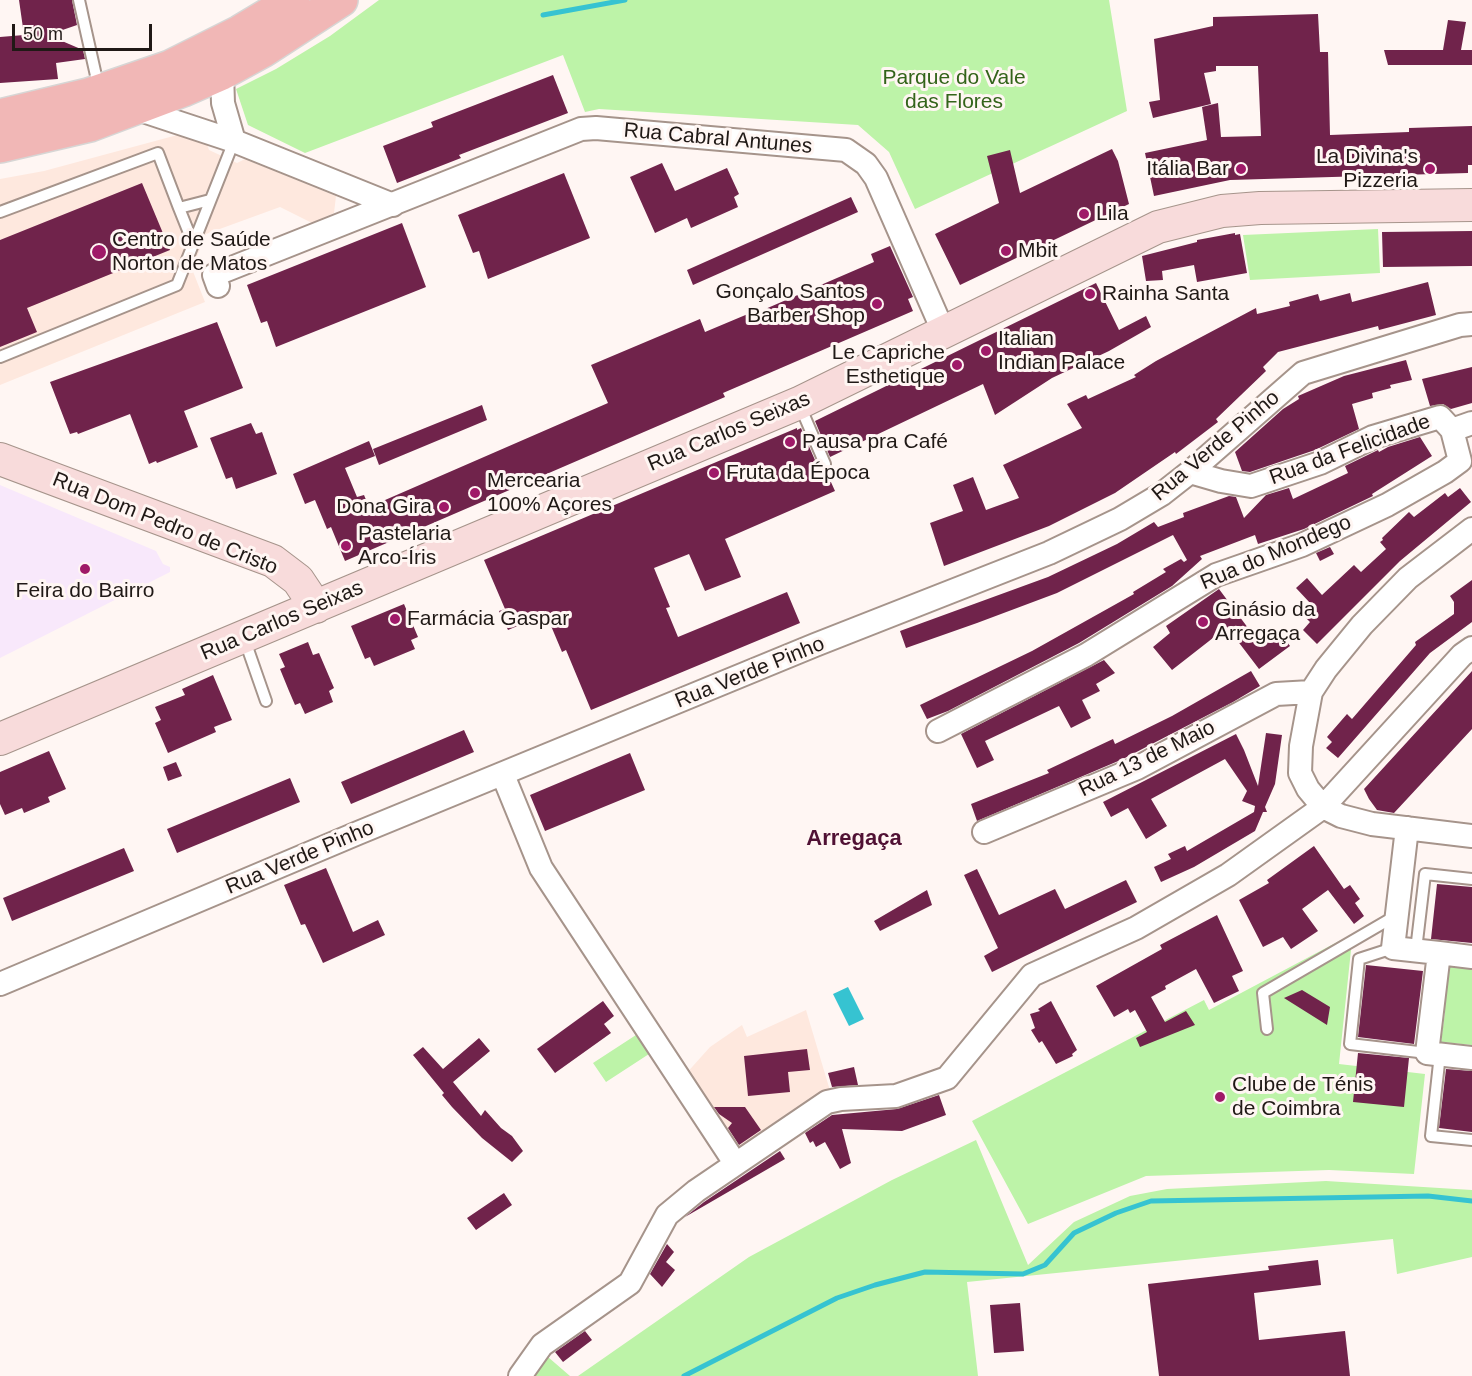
<!DOCTYPE html>
<html>
<head>
<meta charset="utf-8">
<style>
  body { margin:0 }
  #map { position:relative; width:1472px; height:1376px; overflow:hidden; background:#fff6f3; font-family:Arial,sans-serif }
  canvas { display:block }
  .scale { position:absolute; left:12px; top:24px; width:140px; height:27px; box-sizing:border-box; border:3px solid #201916; border-top:0; padding-left:8px; font-size:18px; line-height:21px; white-space:nowrap; color:#201916; -webkit-text-stroke:4px #fff6f3; paint-order:stroke }
</style>
</head>
<body>
<div id="map">
<canvas width="1472" height="1376"></canvas>
<div class="scale">50 m</div>
</div>
<script>
const ctx = document.querySelector('canvas').getContext('2d');
ctx.lineJoin = 'round';
function fill(path, color) { ctx.fillStyle = color; ctx.fill(path, 'evenodd'); }
const poly = rows => new Path2D(rows.map(r => 'M' + r).join(''));
function strokePath(path, color, width, dash) { ctx.strokeStyle = color; ctx.lineWidth = width; ctx.lineCap = dash ? 'butt' : 'round'; ctx.setLineDash(dash || []); ctx.stroke(path); }
function write(font, color, halo, rows, align = 'center') {
  ctx.font = font + ' Arial,sans-serif'; ctx.lineWidth = 6; ctx.setLineDash([]); ctx.textBaseline = 'middle'; ctx.strokeStyle = halo; ctx.fillStyle = color; for (const [text, x, y, turn = 0] of rows) {
    ctx.save(); ctx.translate(x, y); ctx.rotate((+turn || 0) * Math.PI / 180); ctx.textAlign = isNaN(turn) ? turn : align; if (halo) ctx.strokeText(text, 0, 0); ctx.fillText(text, 0, 0); ctx.restore();
  }
}
const commercial = poly([
  [0,485,156,551,163,564,170,567,170,572,0,658]
]);
const built = poly([
  [181,134,207,144,209,150,237,163,245,159,336,196,334,213,312,223,280,207,206,234,192,269,205,302,0,385,0,179,44,171],
  [806,1010,831,1094,740,1152,684,1076,710,1047,742,1025,747,1037]
]);
const green = poly([
  [379,0,1109,0,1127,111,915,209,889,152,858,125,599,109,585,112,563,55,305,153,248,125,236,89,276,69,330,36],
  [1378,229,1380,273,1250,280,1243,235],
  [1341,940,1351,950,1339,1064,1425,1074,1414,1174,1329,1170,1146,1176,1028,1224,972,1121,1204,1000,1209,1010],
  [1445,963,1472,966,1472,1045,1441,1042,1445,1012,1441,1011],
  [636,1035,649,1054,606,1082,593,1063],
  [976,1140,1028,1265,1074,1222,1130,1196,1167,1189,1326,1181,1472,1190,1472,1257,1397,1274,1393,1239,967,1282,978,1376,578,1376,749,1257,892,1180],
  [548,1357,570,1376,533,1376]
]);
const water = poly([
  [848,987,864,1019,849,1026,833,994]
]);
const stream = poly([
  [543,15,625,0],
  [684,1376,837,1298,875,1285,925,1272,1023,1274,1045,1265,1074,1233,1116,1213,1151,1201,1428,1196,1472,1201]
]);
const building = poly([
  [19,0,72,0,77,25,48,35,83,50,85,59,56,63,58,79,0,83,0,37,24,35],
  [1318,14,1320,52,1328,52,1330,135,1409,132,1409,128,1472,126,1472,165,1468,165,1468,173,1230,180,1154,196,1145,153,1207,140,1202,107,1218,103,1221,137,1261,136,1258,66,1216,66,1216,71,1204,73,1211,104,1153,118,1149,102,1160,100,1154,39,1213,26,1213,17],
  [1448,20,1466,22,1461,50,1472,50,1472,65,1388,65,1384,50,1443,50],
  [553,75,568,113,459,155,461,158,397,183,383,146,433,127,431,122],
  [1112,149,1118,161,1129,204,960,285,935,234,999,203,987,156,1010,150,1020,193],
  [662,163,675,191,727,168,739,194,734,197,738,207,691,228,687,218,655,233,630,177],
  [564,173,590,238,488,279,479,251,473,253,458,215],
  [142,183,170,250,27,308,37,332,0,347,0,240],
  [851,197,858,212,693,285,687,270],
  [402,223,426,287,276,347,267,321,261,323,247,285],
  [1472,231,1472,266,1383,267,1382,232],
  [1235,233,1235,235,1240,234,1247,273,1197,282,1194,265,1162,271,1163,280,1146,281,1142,256,1197,242,1197,240],
  [890,246,913,297,908,299,913,311,723,393,725,397,345,561,331,527,327,529,315,500,305,504,293,474,369,441,375,456,345,468,357,497,364,495,369,507,608,403,591,365,700,319,705,332,755,311,756,313,874,262,871,254],
  [1428,282,1436,315,1379,330,1378,326,1278,352,1263,367,1266,371,1216,419,1218,422,1176,454,1175,452,1115,493,1049,526,944,566,930,523,963,511,953,485,973,477,986,510,1019,498,1003,465,1082,428,1067,404,1086,395,1088,399,1136,377,1134,375,1156,361,1256,308,1257,314,1290,306,1289,302,1318,294,1320,301,1350,293,1352,302],
  [1096,283,1119,330,1146,316,1151,327,1109,351,1052,378,995,415,983,384,830,457,815,421],
  [217,322,243,388,184,411,198,447,157,463,156,461,149,464,130,414,78,434,77,432,70,434,50,382],
  [1406,360,1412,380,1390,385,1391,388,1372,393,1373,398,1352,404,1359,429,1315,450,1250,472,1242,471,1235,452,1283,409,1299,399,1298,396,1344,376],
  [1472,367,1472,403,1451,409,1443,404,1430,406,1422,379],
  [482,405,487,420,379,465,373,449],
  [251,423,256,434,262,432,277,474,236,489,232,477,226,479,210,438],
  [797,428,797,430,801,428,818,467,821,470,826,471,835,491,725,539,741,577,705,591,689,554,654,568,670,607,666,608,678,637,787,592,800,623,591,710,566,650,562,652,546,614,508,630,499,611,505,609,484,560],
  [1420,437,1432,456,1372,494,1373,496,1304,529,1258,544,1255,535,1200,556,1202,559,1172,586,1079,643,948,711,927,719,920,705,1032,651,1134,594,1133,592,1166,572,1163,569,1181,559,1184,562,1187,560,1173,535,1057,593,977,623,906,648,900,631,1048,577,1117,544,1154,522,1158,527,1184,517,1183,513,1229,496,1236,497,1244,518,1266,495,1289,488,1293,499,1348,473,1345,466,1378,450,1379,452,1388,447],
  [1460,488,1471,502,1400,561,1317,644,1303,630,1310,622,1301,613,1311,604,1296,588,1307,578,1322,595,1354,565,1361,572,1386,549,1380,542,1383,540,1382,538,1409,512,1414,517,1445,493,1448,497],
  [1330,547,1334,554,1320,561,1316,553],
  [1472,580,1472,622,1430,653,1338,758,1326,748,1332,742,1327,737,1347,714,1352,719,1416,645,1415,642,1454,614,1454,602,1450,596],
  [1219,589,1254,636,1268,628,1275,638,1281,633,1290,646,1259,669,1227,627,1172,670,1153,647,1170,633,1166,626],
  [404,604,418,637,411,640,415,649,374,666,370,657,365,659,351,626],
  [308,642,313,655,319,653,334,688,329,691,333,702,305,714,300,703,295,705,289,691,280,669,285,667,279,654],
  [1104,660,1115,673,1096,684,1100,691,1082,700,1091,718,1071,728,1059,706,985,741,994,760,977,768,961,734],
  [1251,671,1260,686,1233,702,1123,759,977,821,971,804,1049,773,1047,770,1113,739,1115,744,1172,716],
  [1472,671,1472,729,1394,813,1377,810,1369,799,1364,789],
  [213,675,232,720,214,727,216,732,168,753,155,723,161,720,155,707,185,695,182,689],
  [464,730,474,752,351,804,341,782],
  [1266,733,1282,735,1275,784,1265,807,1267,812,1263,812,1255,831,1194,867,1161,882,1154,867,1171,859,1168,854,1185,846,1187,851,1254,812,1255,806,1242,801,1247,791,1225,759,1151,799,1167,826,1146,839,1128,808,1111,817,1103,802,1236,734,1244,750,1258,786],
  [49,751,66,789,48,797,50,802,24,813,22,808,5,815,0,804,0,772],
  [630,753,645,790,545,831,530,795],
  [176,762,182,776,168,781,163,767],
  [290,778,300,802,177,853,167,829],
  [1314,846,1344,889,1350,885,1360,899,1355,903,1364,916,1354,924,1328,890,1302,909,1318,931,1291,949,1283,937,1263,947,1239,900,1269,883,1267,880],
  [124,848,134,871,12,921,3,898],
  [326,868,353,932,378,920,385,935,323,963,305,924,301,925,284,885],
  [977,869,999,915,1055,889,1065,909,1126,880,1137,902,992,972,984,956,998,948,964,875],
  [1437,884,1472,887,1472,943,1431,939],
  [927,890,932,905,880,931,874,921],
  [1217,915,1243,971,1232,976,1239,991,1214,1003,1196,969,1165,986,1166,989,1151,997,1165,1022,1186,1011,1195,1025,1140,1047,1136,1038,1147,1032,1135,1010,1130,1013,1128,1009,1114,1017,1096,986,1162,949,1160,945],
  [1366,965,1423,971,1414,1044,1358,1037],
  [1302,990,1330,1007,1327,1025,1284,998],
  [603,1001,614,1016,604,1024,611,1033,555,1073,537,1049],
  [1051,1001,1077,1050,1072,1054,1073,1056,1056,1064,1042,1041,1039,1043,1031,1030,1035,1028,1030,1014,1040,1011,1038,1009],
  [479,1038,490,1051,453,1082,481,1116,485,1110,501,1128,512,1136,523,1151,512,1162,482,1138,452,1107,442,1095,444,1093,413,1055,423,1047,443,1069],
  [807,1049,810,1070,788,1072,790,1092,748,1096,744,1056],
  [1358,1053,1409,1058,1404,1107,1353,1102],
  [854,1067,858,1085,832,1087,828,1073],
  [1446,1069,1472,1071,1472,1132,1439,1128],
  [939,1095,946,1115,902,1131,842,1129,851,1163,840,1169,825,1142,816,1147,813,1141,810,1143,805,1133,832,1115,897,1109],
  [714,1107,745,1107,761,1130,739,1145,728,1128,732,1123,719,1114],
  [780,1151,785,1159,685,1217,704,1202],
  [504,1193,512,1205,476,1230,467,1218],
  [667,1244,674,1252,666,1262,675,1270,662,1287,650,1274],
  [1318,1260,1321,1285,1254,1293,1259,1340,1345,1331,1350,1376,1159,1376,1148,1284,1269,1270,1268,1266],
  [1020,1303,1024,1351,994,1353,990,1305],
  [585,1331,592,1340,563,1362,555,1352]
]);
const lane = poly([
  [79,0,99,89],
  [179,208,193,243],
  [0,212,158,153,179,208,210,200],
  [0,357,177,285,234,141],
  [800,406,825,464],
  [244,638,266,701],
  [1393,948,1359,959,1350,1044,1427,1053],
  [1416,950,1425,874,1472,879],
  [1267,1029,1263,993,1397,915],
  [1440,1054,1431,1136,1472,1140]
]);
const street = poly([
  [222,73,223,103,234,141],
  [137,109,234,141,393,205],
  [218,286,214,275,581,129,596,128,846,150,866,164,876,178,944,333],
  [1190,472,1221,481,1251,486,1320,463,1373,437,1440,417,1452,430,1472,423],
  [1472,529,1408,578,1362,625,1326,669,1311,692,1301,746,1300,773,1308,789,1323,807,1341,816,1372,824,1472,836],
  [938,731,1086,655,1216,575,1302,545,1387,505,1445,472,1460,461,1452,430],
  [503,775,541,868,735,1163],
  [1407,828,1393,948,1439,953],
  [984,832,1137,768,1276,694,1311,692],
  [1472,957,1439,953,1427,1053,1472,1058],
  [0,984,358,833,815,645,1049,553,1120,519,1162,494,1190,472,1303,373,1460,325,1472,324],
  [520,1376,542,1345,630,1283,667,1215,696,1191,827,1102,841,1099,896,1096,947,1078,1032,975,1136,928,1228,875,1323,807,1462,655,1472,648]
]);
const secondary = poly([
  [0,459,273,561,298,580,316,607],
  [0,739,799,403,1158,227,1222,211,1260,208,1472,205]
]);
const primary = poly([
  [0,116,88,95,170,67,240,32,293,0],
  [0,146,90,125,183,90,222,73,264,50,341,0]
]);
const markers = [
  [1241,169,6,"#9f1968"],
  [1430,169,6,"#9f1968"],
  [1084,214,6,"#9f1968"],
  [1006,251,6,"#9f1968"],
  [99,252,8,"#9f1968"],
  [1090,294,6,"#9f1968"],
  [877,304,6,"#9f1968"],
  [986,351,6,"#9f1968"],
  [957,365,6,"#9f1968"],
  [790,442,6,"#9f1968"],
  [714,473,6,"#9f1968"],
  [475,493,6,"#9f1968"],
  [444,507,6,"#9f1968"],
  [346,546,6,"#9f1968"],
  [85,569,6,"#9f1968"],
  [395,619,6,"#9f1968"],
  [1203,622,6,"#9f1968"],
  [1220,1097,6,"#9f1968"]
];
const parkNames = [
  ["Parque do Vale",954,78],
  ["das Flores",954,102]
];
const streetNames = [
  ["Rua Cabral Antunes",718,139,5],
  ["Rua Carlos Seixas",729,432,-23],
  ["Rua Verde Pinho",1216,446,-40],
  ["Rua da Felicidade",1350,450,-20],
  ["Rua Dom Pedro de Cristo",165,524,22],
  ["Rua do Mondego",1276,553,-23],
  ["Rua Carlos Seixas",282,621,-23],
  ["Rua Verde Pinho",750,673,-22],
  ["Rua 13 de Maio",1147,759,-26],
  ["Rua Verde Pinho",300,858,-23]
];
const poiNames = [
  ["La Divina's",1418,157,"right"],
  ["Pizzeria",1418,181,"right"],
  ["Itália Bar",1229,169,"right"],
  ["Lila",1096,214],
  ["Centro de Saúde",112,240],
  ["Norton de Matos",112,264],
  ["Mbit",1018,251],
  ["Gonçalo Santos",865,292,"right"],
  ["Barber Shop",865,316,"right"],
  ["Rainha Santa",1102,294],
  ["Italian",998,339],
  ["Indian Palace",998,363],
  ["Le Capriche",945,353,"right"],
  ["Esthetique",945,377,"right"],
  ["Pausa pra Café",802,442],
  ["Fruta da Época",726,473],
  ["Mercearia",487,481],
  ["100% Açores",487,505],
  ["Dona Gira",432,507,"right"],
  ["Pastelaria",358,534],
  ["Arco-Íris",358,558],
  ["Feira do Bairro",85,591,"center"],
  ["Ginásio da",1215,610],
  ["Arregaça",1215,634],
  ["Farmácia Gaspar",407,619],
  ["Clube de Ténis",1232,1085],
  ["de Coimbra",1232,1109]
];
const neighbourhoodNames = [
  ["Arregaça",854,839]
];
fill(commercial, '#f8e8fb');
fill(built, '#fee8de');
fill(green, '#bdf3a8');
fill(water, '#36c3d1');
strokePath(stream, '#36c3d1', 5);
fill(building, '#70234b');
strokePath(lane, '#a6948b', 14);
strokePath(street, '#a6948b', 26);
strokePath(secondary, '#a6948b', 34);
strokePath(primary, '#d7d6d5', 36);
strokePath(lane, '#fff', 10);
strokePath(street, '#fff', 22);
strokePath(secondary, '#f8dbdb', 32);
strokePath(primary, '#f1b7b6', 33);
for (const [x, y, r, color] of markers) { const dot = new Path2D(); dot.arc(x, y, r, 0, 2 * Math.PI); ctx.fillStyle = color; ctx.fill(dot); strokePath(dot, '#fff6f3', 2); }
write('21px', '#33641a', '#fff6f3', parkNames);
write('21px', '#201916', '#fff6f3', streetNames);
write('21px', '#201916', '#fff6f3', poiNames, 'left');
write('bold 22px', '#501134', '#fff6f3', neighbourhoodNames);
</script>
</body>
</html>
